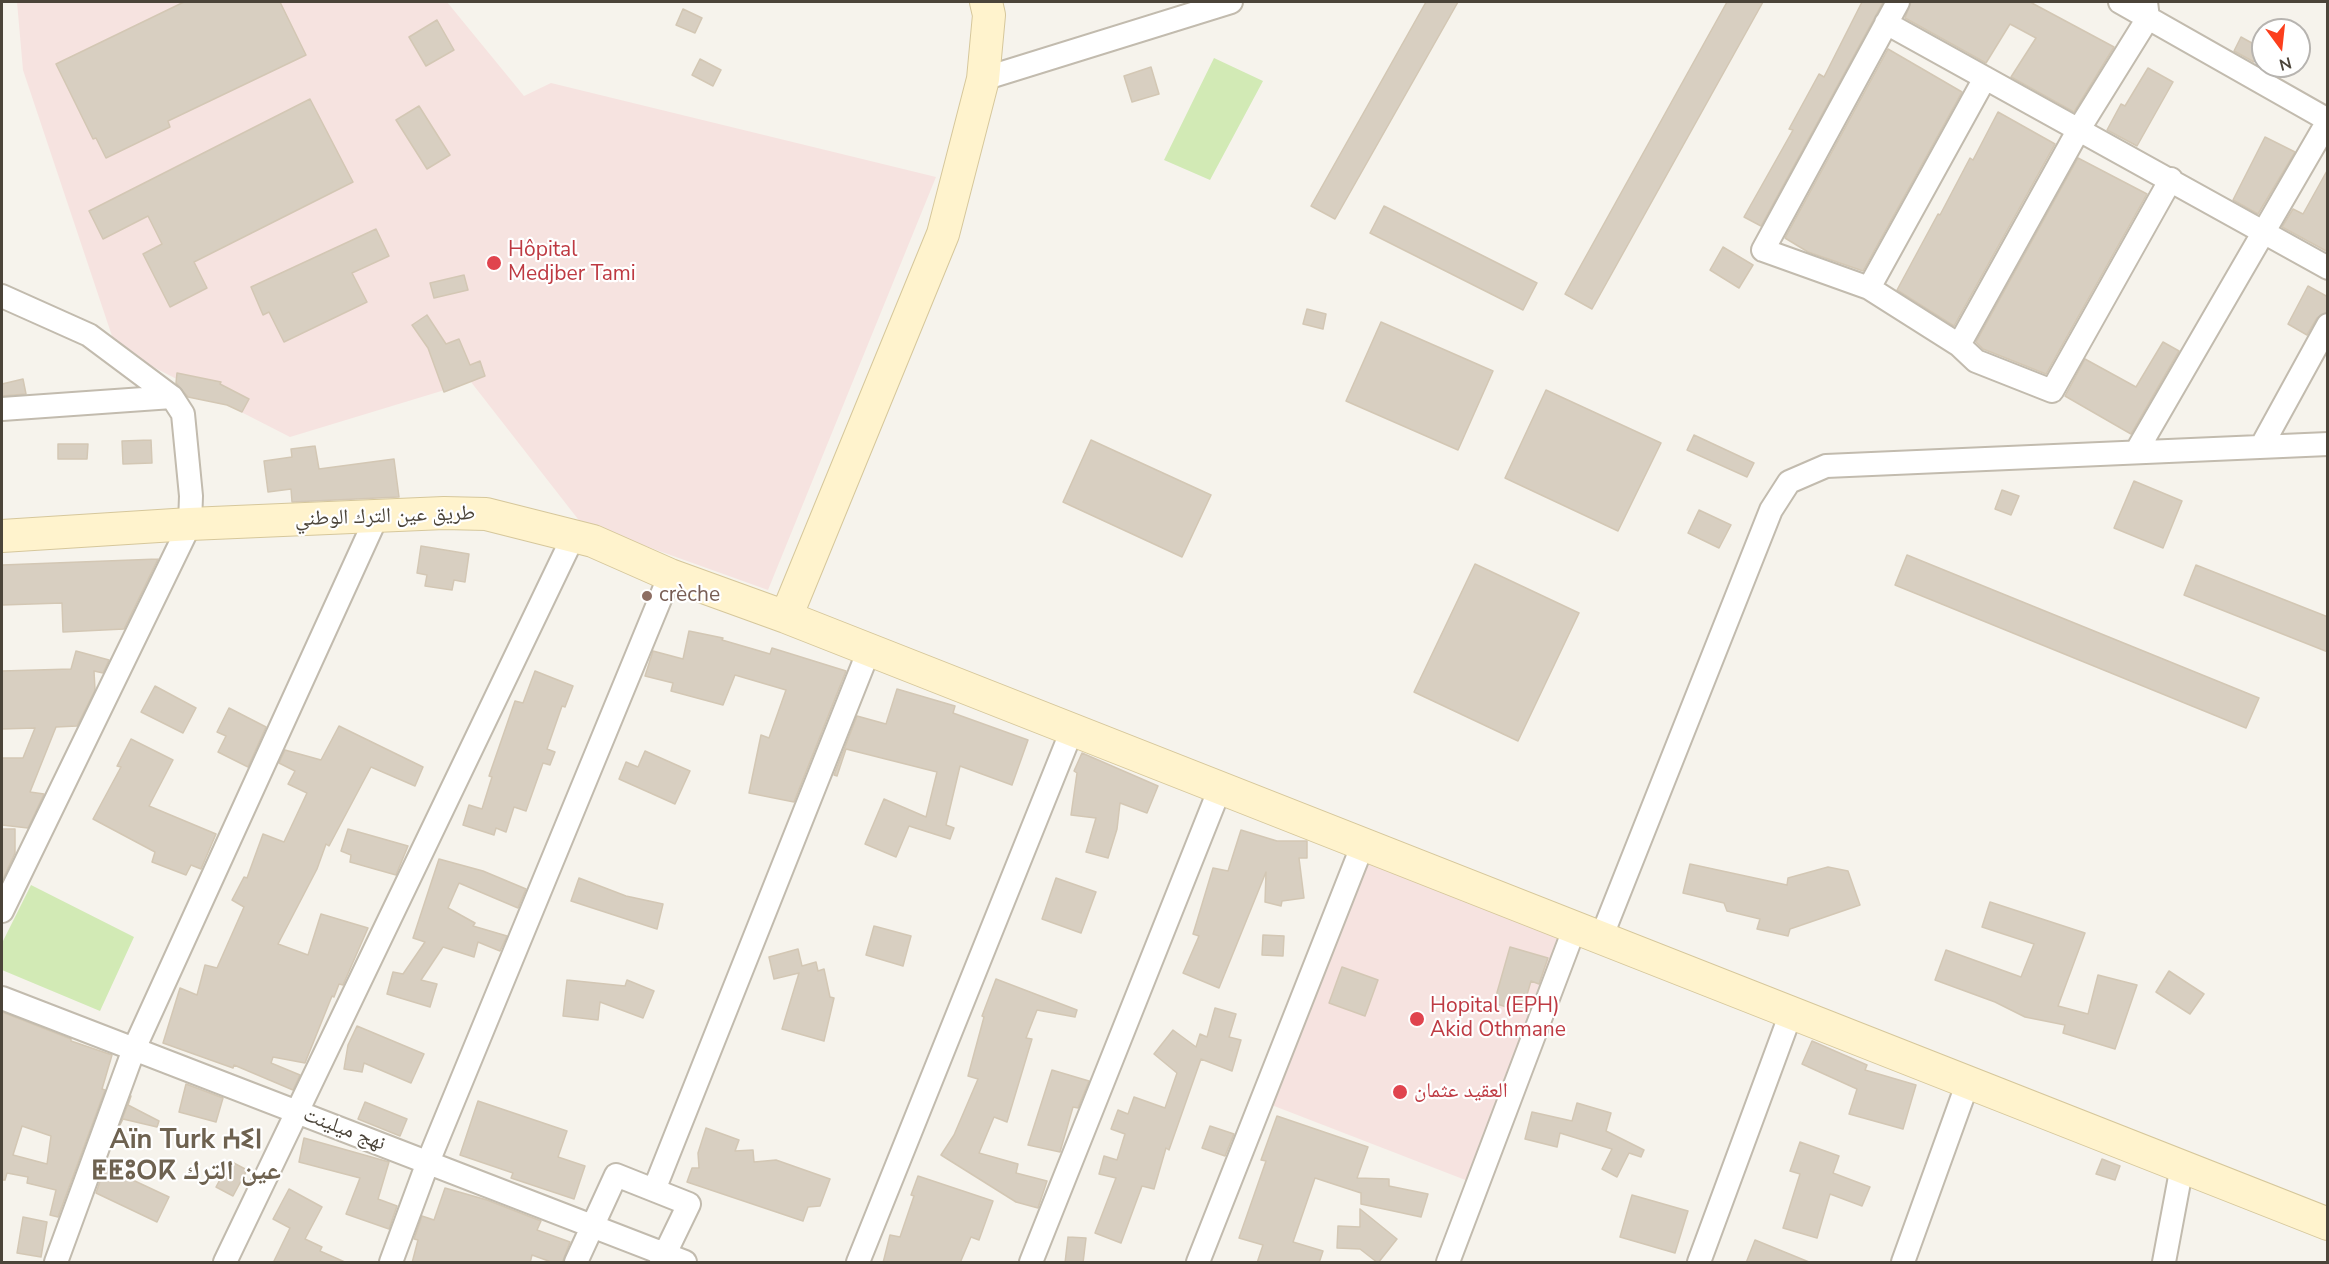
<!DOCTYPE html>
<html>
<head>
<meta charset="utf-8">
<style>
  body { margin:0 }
  #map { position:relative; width:2329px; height:1264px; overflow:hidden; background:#f6f3ec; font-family:"Nunito Sans",sans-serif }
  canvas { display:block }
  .frame { position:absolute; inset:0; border:3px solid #4b4439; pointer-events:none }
  .north { position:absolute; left:2251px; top:18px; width:60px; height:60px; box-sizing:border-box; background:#fff; border:2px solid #b7b4b0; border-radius:50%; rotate:165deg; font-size:16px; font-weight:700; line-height:24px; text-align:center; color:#4b4439 }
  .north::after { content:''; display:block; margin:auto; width:21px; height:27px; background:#fc3f1d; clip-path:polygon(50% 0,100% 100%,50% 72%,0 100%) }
</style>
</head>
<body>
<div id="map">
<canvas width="2329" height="1264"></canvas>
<div class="frame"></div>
<div class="north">N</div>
</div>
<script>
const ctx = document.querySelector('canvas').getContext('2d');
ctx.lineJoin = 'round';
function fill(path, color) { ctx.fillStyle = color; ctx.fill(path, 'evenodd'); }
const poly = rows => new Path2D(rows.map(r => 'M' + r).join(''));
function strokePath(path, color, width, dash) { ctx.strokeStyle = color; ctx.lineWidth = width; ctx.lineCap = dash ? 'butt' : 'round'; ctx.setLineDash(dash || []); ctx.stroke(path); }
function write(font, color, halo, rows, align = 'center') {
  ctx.font = font + ' "Nunito Sans","Noto Naskh Arabic","Noto Sans Tifinagh",sans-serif'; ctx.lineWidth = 4.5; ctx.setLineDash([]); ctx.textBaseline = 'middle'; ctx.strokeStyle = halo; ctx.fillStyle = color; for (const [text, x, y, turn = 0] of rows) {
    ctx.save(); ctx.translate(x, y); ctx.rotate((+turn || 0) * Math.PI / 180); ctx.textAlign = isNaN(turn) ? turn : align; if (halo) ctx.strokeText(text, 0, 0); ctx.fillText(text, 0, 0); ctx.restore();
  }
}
const medical = poly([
  [17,2,447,2,524,96,551,83,936,177,768,590,581,523,471,382,290,437,116,348,23,70],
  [1371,857,1563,935,1468,1181,1269,1104]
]);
const green = poly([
  [1214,58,1263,81,1210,180,1164,160],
  [31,885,134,937,100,1011,2,970,2,943]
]);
const building = poly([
  [184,2,280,2,306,55,168,121,170,127,106,158,96,138,93,139,56,64,184,2],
  [1426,2,1458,2,1335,219,1311,206,1426,2],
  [1727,2,1763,2,1592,309,1565,294,1727,2],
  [1862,2,1883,2,1761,226,1744,217,1793,130,1789,129,1819,74,1824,77,1862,2],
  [1911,2,2030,2,2114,47,2074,112,2011,77,2036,38,2010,24,1986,63,1905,18,1911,2],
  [683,9,702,18,695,33,676,25,683,9],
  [437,20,454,50,426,66,409,37,437,20],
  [2241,37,2261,48,2254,62,2234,51,2241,37],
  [1888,49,1962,92,1863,271,1808,252,1785,238,1888,49],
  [700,59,721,70,713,86,692,75,700,59],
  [1151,67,1159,94,1132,102,1124,76,1151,67],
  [2148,68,2173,82,2137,146,2107,130,2121,104,2125,106,2148,68],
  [310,99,353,182,194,262,207,288,170,307,143,254,162,244,148,216,103,239,89,211,310,99],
  [419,106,450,155,427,169,396,120,419,106],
  [1998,112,2055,144,1954,326,1897,290,1938,214,1940,215,1970,158,1973,160,1998,112],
  [2265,137,2295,152,2258,214,2233,200,2265,137],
  [2078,158,2147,194,2046,374,1983,349,1976,342,2078,158],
  [2328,169,2328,252,2282,227,2293,209,2303,214,2328,169],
  [1384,206,1537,283,1523,310,1370,233,1384,206],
  [376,229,389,256,352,273,367,302,284,342,269,312,263,315,251,287,376,229],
  [1723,247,1753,265,1739,288,1710,270,1723,247],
  [464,275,468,290,434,298,430,283,464,275],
  [2308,286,2328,297,2328,312,2317,318,2307,335,2288,324,2308,286],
  [1307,309,1326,314,1323,329,1303,324,1307,309],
  [427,315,446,344,459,339,470,365,480,361,485,376,444,392,428,348,412,325,427,315],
  [1381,322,1493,371,1458,450,1346,401,1381,322],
  [2163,342,2179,351,2131,434,2065,396,2085,359,2136,387,2163,342],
  [177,373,221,382,220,384,249,399,242,412,227,405,188,397,176,383,177,373],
  [23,379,26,394,2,396,2,384,23,379],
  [1546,390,1661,443,1618,531,1505,478,1546,390],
  [1694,435,1754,463,1747,477,1687,450,1694,435],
  [151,440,152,463,123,464,122,441,151,440],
  [1091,440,1211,495,1182,557,1063,502,1091,440],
  [58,444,88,444,87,459,58,459,58,444],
  [315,446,319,469,394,459,399,497,292,502,291,489,268,492,264,461,292,457,291,449,315,446],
  [2134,481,2182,501,2163,548,2114,528,2134,481],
  [2002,490,2019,496,2011,515,1995,509,2002,490],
  [1699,510,1731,525,1719,548,1688,533,1699,510],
  [421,546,469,554,465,582,454,580,452,590,425,586,427,575,417,573,421,546],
  [1907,555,2259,698,2246,728,1895,585,1907,555],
  [158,559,124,629,63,632,62,603,2,605,2,565,158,559],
  [1475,564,1579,613,1518,741,1414,692,1475,564],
  [2196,565,2328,617,2328,652,2184,595,2196,565],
  [689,631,723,638,722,640,770,654,772,648,846,671,794,802,749,793,761,735,769,738,786,690,735,675,723,705,671,691,673,683,645,676,653,651,683,659,689,631],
  [76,651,109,660,103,673,94,671,95,690,77,726,56,727,30,792,44,794,28,828,2,825,2,758,23,758,35,728,2,729,2,671,71,669,76,651],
  [535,671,573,686,565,707,562,706,547,749,555,752,550,765,543,763,526,811,514,807,506,832,496,828,494,835,463,825,469,805,482,809,492,777,489,776,515,701,523,703,535,671],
  [155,686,196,708,183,733,141,712,155,686],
  [897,689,955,706,953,713,1028,740,1012,785,960,766,946,825,954,828,950,839,909,826,896,857,865,844,884,799,926,817,937,772,846,749,837,776,834,775,857,716,886,724,897,689],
  [229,708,266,727,248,767,218,752,226,736,217,732,229,708],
  [339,726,423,767,415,786,371,767,329,846,326,844,317,869,278,944,308,955,321,914,368,928,343,985,339,984,334,997,332,996,305,1063,273,1057,271,1063,300,1075,293,1090,234,1065,233,1068,163,1043,180,988,197,995,205,965,217,968,244,907,232,900,244,877,247,878,263,834,284,842,307,793,288,784,295,771,279,763,285,750,321,760,339,726],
  [131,739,173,760,149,806,216,834,201,869,191,865,186,875,152,862,155,852,93,819,121,767,117,766,131,739],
  [645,751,690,771,675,804,619,779,626,762,638,767,645,751],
  [1082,753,1158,786,1147,813,1120,803,1117,829,1108,858,1086,852,1096,818,1071,815,1077,773,1074,771,1082,753],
  [2,829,15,829,15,853,2,881,2,829],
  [348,829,408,846,396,875,350,862,351,855,341,851,348,829],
  [1241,830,1277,841,1307,841,1307,858,1299,858,1304,898,1282,901,1281,906,1265,902,1266,872,1219,988,1183,973,1199,936,1193,934,1213,868,1228,871,1241,830],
  [439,859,483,871,526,889,518,908,459,883,448,908,475,923,473,926,507,936,500,951,478,942,474,957,443,947,421,980,437,984,430,1007,387,994,393,972,403,974,425,942,413,938,439,859],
  [1690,864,1787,885,1788,878,1828,867,1848,871,1860,905,1790,929,1788,936,1757,929,1760,919,1727,911,1724,903,1683,893,1690,864],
  [579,878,626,896,663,904,657,929,571,901,579,878],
  [1056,878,1096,892,1081,933,1042,919,1056,878],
  [1990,902,2085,933,2058,1006,2088,1014,2098,975,2137,985,2115,1049,2063,1033,2065,1025,2025,1017,1995,1002,1935,980,1946,950,2021,977,2034,944,1982,927,1990,902],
  [874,926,911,936,903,966,866,955,874,926],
  [1263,935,1284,936,1283,956,1262,955,1263,935],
  [1510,947,1548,958,1539,984,1531,981,1522,1012,1494,1003,1510,947],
  [798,949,802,966,816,962,818,971,824,969,830,997,834,998,824,1041,782,1029,799,973,774,979,769,957,798,949],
  [1342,967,1378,980,1365,1016,1329,1003,1342,967],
  [2169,971,2204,994,2190,1014,2156,992,2169,971],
  [996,979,1077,1010,1075,1017,1037,1010,1026,1038,1032,1039,1007,1122,994,1117,979,1153,1018,1164,1016,1173,1047,1181,1038,1208,1016,1202,941,1155,954,1135,978,1079,968,1076,984,1017,982,1016,996,979],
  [567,980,625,986,627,980,654,991,643,1018,600,1002,598,1020,563,1016,567,980],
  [1215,1008,1236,1014,1229,1037,1241,1040,1232,1071,1201,1059,1169,1150,1166,1148,1154,1189,1142,1186,1121,1243,1095,1233,1116,1178,1099,1174,1104,1156,1117,1160,1125,1134,1111,1129,1118,1110,1128,1114,1134,1097,1165,1108,1177,1073,1154,1054,1173,1030,1196,1047,1200,1034,1207,1037,1215,1008],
  [2,1012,71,1039,71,1041,112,1055,102,1089,105,1090,58,1217,50,1215,56,1190,27,1183,28,1177,7,1173,5,1180,2,1180,2,1012],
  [22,1126,51,1136,47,1164,13,1155,22,1126],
  [357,1026,424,1054,411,1083,364,1063,362,1072,344,1069,348,1045,357,1026],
  [1812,1041,1867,1065,1865,1070,1916,1085,1903,1129,1849,1114,1857,1089,1802,1064,1812,1041],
  [1052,1070,1089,1081,1078,1108,1073,1107,1060,1152,1028,1145,1052,1070],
  [186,1084,223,1098,216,1122,179,1112,186,1084],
  [131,1096,128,1105,159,1121,157,1127,123,1119,120,1125,131,1096],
  [478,1101,567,1131,558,1157,585,1166,574,1199,511,1178,513,1173,460,1155,478,1101],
  [365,1102,407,1119,400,1136,358,1119,365,1102],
  [1577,1103,1611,1113,1606,1131,1644,1150,1641,1157,1629,1153,1617,1177,1602,1169,1612,1149,1560,1133,1557,1147,1525,1139,1532,1112,1572,1121,1577,1103],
  [1277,1116,1368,1147,1357,1178,1389,1179,1389,1186,1428,1194,1421,1217,1361,1204,1361,1193,1315,1178,1293,1242,1323,1251,1319,1263,1257,1263,1263,1245,1239,1238,1266,1161,1261,1160,1277,1116],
  [1210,1126,1234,1134,1225,1156,1202,1148,1210,1126],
  [706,1128,739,1140,735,1151,753,1150,754,1162,776,1160,830,1179,820,1206,808,1207,803,1221,687,1182,692,1168,699,1168,698,1153,706,1128],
  [304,1138,389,1162,378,1199,397,1206,389,1229,346,1214,360,1178,299,1162,304,1138],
  [1800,1142,1839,1156,1833,1173,1870,1187,1862,1206,1830,1194,1817,1238,1783,1228,1800,1174,1790,1171,1800,1142],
  [2102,1159,2120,1166,2115,1180,2096,1174,2102,1159],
  [230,1161,247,1170,233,1196,216,1187,230,1161],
  [105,1167,169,1197,157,1222,96,1193,105,1167],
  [918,1176,993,1201,979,1240,971,1237,960,1263,883,1263,890,1235,900,1237,914,1196,911,1195,918,1176],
  [445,1188,487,1200,541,1221,537,1230,570,1242,562,1263,554,1263,532,1255,530,1263,412,1263,418,1240,414,1239,422,1216,434,1220,445,1188],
  [289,1189,322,1207,305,1239,322,1247,320,1251,347,1263,273,1263,290,1228,273,1219,289,1189],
  [1632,1195,1688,1211,1675,1253,1620,1237,1632,1195],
  [1360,1209,1397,1239,1378,1263,1360,1249,1337,1248,1338,1226,1360,1227,1360,1209],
  [23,1217,47,1222,41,1257,17,1253,23,1217],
  [1068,1237,1086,1238,1083,1263,1065,1263,1068,1237],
  [1755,1240,1809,1262,1809,1263,1746,1263,1755,1240]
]);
const minor = poly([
  [1898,2,1763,250,1869,288,1959,345,1976,361,2052,391,2171,179],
  [2120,2,2328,120],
  [1886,23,2328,268],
  [983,79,1231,2],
  [1869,288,1985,78],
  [2,296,89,335,172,397],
  [1959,345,2079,129,2148,18,2146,2],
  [2,409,172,397,183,414,191,496,190,524,2,911],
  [2261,447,2328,325],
  [2136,452,2328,121],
  [1601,938,1771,510,1789,482,1826,466,2328,444],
  [2,998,685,1262],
  [654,1190,869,650],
  [56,1262,134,1049,377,516],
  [225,1262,573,537],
  [391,1262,428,1162,670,575],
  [576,1262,616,1175,689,1204,661,1262],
  [858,1262,1072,730],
  [1031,1262,1220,788],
  [1198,1262,1363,844],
  [1448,1262,1575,927],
  [1699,1262,1791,1013],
  [1903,1262,1968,1082],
  [2164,1262,2182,1166]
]);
const secondary = poly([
  [2,536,190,524,444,513,486,514,593,541,670,575,786,617,2328,1224],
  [786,617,943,234,983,79,989,15,986,2]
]);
const markers = [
  [494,263,8,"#e0444e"],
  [647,596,6,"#8d6e63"],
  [1417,1019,8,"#e0444e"],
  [1400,1092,8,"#e0444e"]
];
const healthNames = [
  ["Hôpital",508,251],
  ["Medjber Tami",508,275],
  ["Hopital (EPH)",1430,1007],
  ["Akid Othmane",1430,1031],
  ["العقيد عثمان",1414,1092]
];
const streetNames = [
  ["طريق عين الترك الوطني",385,517,-2],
  ["نهج ميلينت",344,1130,21]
];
const educationNames = [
  ["crèche",659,596]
];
const districtNames = [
  ["Aïn Turk ⵄⵉⵏ",186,1141],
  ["ⵟⵟⵓⵔⴽ عين الترك",186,1172]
];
fill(medical, '#f6e3e0');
fill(green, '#d2eab5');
fill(building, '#d8cfc1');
strokePath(building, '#d3c7b4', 1.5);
strokePath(minor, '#c2bbae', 26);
strokePath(secondary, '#d6c79b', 34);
strokePath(minor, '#fff', 22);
strokePath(secondary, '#fff3cd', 32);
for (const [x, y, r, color] of markers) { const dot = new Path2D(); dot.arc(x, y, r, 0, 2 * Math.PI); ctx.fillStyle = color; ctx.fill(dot); strokePath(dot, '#fff', 2); }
write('21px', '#be3a42', '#fff', healthNames, 'left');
write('21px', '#4b4439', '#fff', streetNames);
write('21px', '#785e54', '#fff', educationNames, 'left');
write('bold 27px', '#6e6250', '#fff', districtNames);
</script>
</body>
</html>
